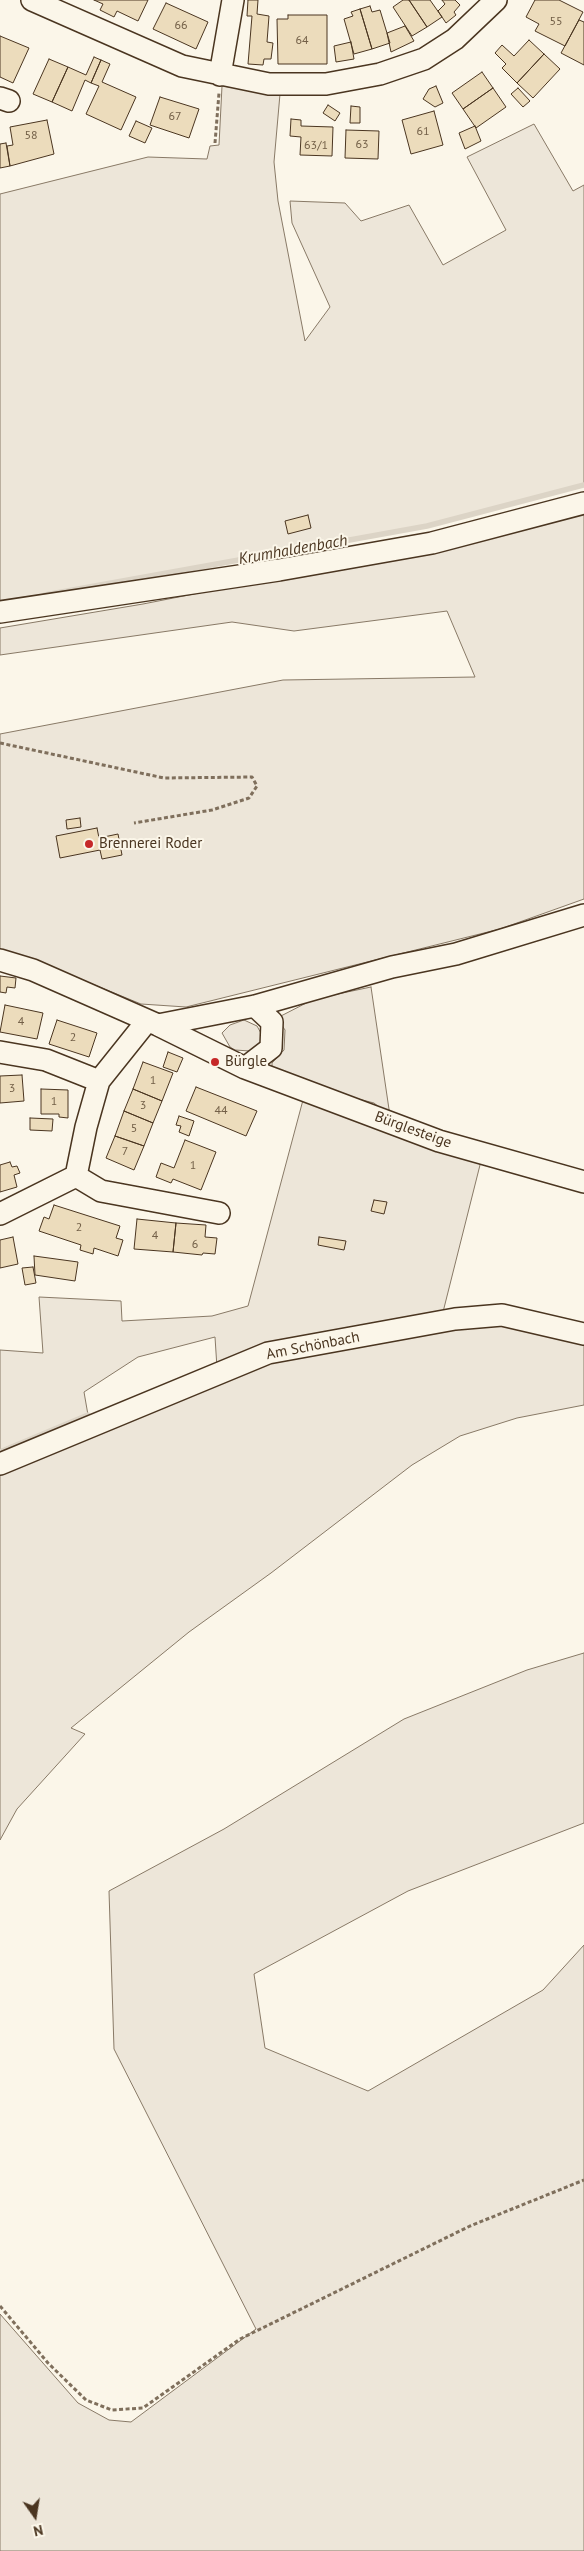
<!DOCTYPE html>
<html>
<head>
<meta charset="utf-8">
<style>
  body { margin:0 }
  #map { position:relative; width:584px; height:2551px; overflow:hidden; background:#fbf6e9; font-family:"PT Sans",sans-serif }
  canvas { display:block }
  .north { position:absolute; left:10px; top:2491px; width:50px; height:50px; -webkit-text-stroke:4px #fbf6e9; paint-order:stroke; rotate:167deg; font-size:14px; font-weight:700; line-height:20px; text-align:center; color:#4a3520 }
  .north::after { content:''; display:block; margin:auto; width:18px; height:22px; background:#4a3520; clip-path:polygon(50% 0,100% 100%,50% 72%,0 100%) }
</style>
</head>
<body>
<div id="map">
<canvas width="584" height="2551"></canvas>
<div class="north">N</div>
</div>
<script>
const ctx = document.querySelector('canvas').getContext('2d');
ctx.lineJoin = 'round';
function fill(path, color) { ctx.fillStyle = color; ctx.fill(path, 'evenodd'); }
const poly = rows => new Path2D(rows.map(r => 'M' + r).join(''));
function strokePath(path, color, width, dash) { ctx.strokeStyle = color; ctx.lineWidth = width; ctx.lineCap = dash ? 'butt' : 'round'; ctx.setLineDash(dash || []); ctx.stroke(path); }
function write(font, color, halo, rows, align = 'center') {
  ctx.font = font + ' "PT Sans",sans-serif'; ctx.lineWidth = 4; ctx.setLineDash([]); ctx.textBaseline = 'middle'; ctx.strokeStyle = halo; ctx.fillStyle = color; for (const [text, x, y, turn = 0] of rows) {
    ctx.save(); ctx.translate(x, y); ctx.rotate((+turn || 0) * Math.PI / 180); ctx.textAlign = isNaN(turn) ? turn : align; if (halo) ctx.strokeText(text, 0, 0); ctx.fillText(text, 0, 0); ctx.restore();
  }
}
const green = poly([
  [222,86,280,94,274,162,278,201,305,341,330,307,292,223,290,201,345,203,361,221,409,205,443,265,506,230,467,157,534,124,573,191,584,185,584,485,427,526,259,558,0,602,0,194,148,157,207,159,210,146,219,145,222,86],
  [584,511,584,899,500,929,186,1007,141,1004,75,977,0,952,0,734,283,680,475,677,447,611,294,631,232,622,0,655,0,628,143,604,275,578,584,511],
  [371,987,390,1116,374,1103,335,1093,272,1071,272,1063,284,1050,285,1030,277,1018,314,999,371,987],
  [244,1020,257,1026,262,1035,260,1045,250,1051,235,1050,230,1047,222,1033,230,1025,244,1020],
  [303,1100,481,1161,442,1316,217,1368,215,1337,138,1357,84,1392,88,1415,0,1450,0,1350,43,1353,39,1297,121,1301,122,1321,212,1316,248,1306,303,1100],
  [487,1323,584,1341,584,1405,517,1418,460,1436,412,1465,271,1573,189,1632,71,1728,85,1734,17,1809,0,1840,0,1470,256,1366,299,1354,487,1323],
  [584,1653,584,1823,408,1891,254,1974,265,2048,368,2091,543,1990,584,1945,584,2551,0,2551,0,2314,78,2403,109,2420,131,2422,256,2329,114,2049,109,1891,224,1829,404,1719,527,1670,584,1653]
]);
const stream = poly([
  [45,595,427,526,584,485],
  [0,1452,88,1415]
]);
const building = poly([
  [94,0,148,0,138,21,117,11,114,17,100,10,103,4,94,0],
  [248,0,258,0,257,14,269,16,267,42,273,43,271,59,264,59,263,65,248,64,252,16,247,16,248,0],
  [403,0,409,0,427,27,412,36,393,7,403,0],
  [409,0,430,0,442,17,427,27,409,0],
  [442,0,455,0,460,5,454,12,456,15,446,23,438,11,445,4,442,0],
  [535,0,559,0,583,12,565,46,535,31,539,24,526,17,535,0],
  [166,3,208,22,196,49,153,29,166,3],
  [370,6,372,12,380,10,390,43,372,49,360,9,370,6],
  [360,9,372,49,354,54,344,19,353,16,351,12,360,9],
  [288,15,327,15,327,64,278,64,277,19,288,19,288,15],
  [579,20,584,22,584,65,561,53,579,20],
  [405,26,414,41,391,52,387,33,405,26],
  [0,36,29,48,13,83,0,77,0,36],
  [529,40,544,54,517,83,502,68,506,64,495,53,502,45,514,56,529,40],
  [351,42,354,59,336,62,334,46,351,42],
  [544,54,560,69,533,98,517,83,544,54],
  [94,57,101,60,91,83,85,80,72,111,52,102,68,67,86,75,94,57],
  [49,59,68,67,52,102,33,94,49,59],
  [101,60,110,64,102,82,136,97,121,130,86,114,99,86,91,83,101,60],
  [482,72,493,88,463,109,452,93,482,72],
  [436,86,443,103,435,107,423,99,429,89,436,86],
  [493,88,506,107,476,128,463,109,493,88],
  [518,88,530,101,523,107,511,94,518,88],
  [160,97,199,109,189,138,150,125,160,97],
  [328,105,340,113,335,121,323,113,328,105],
  [351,106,360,107,360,123,350,123,351,106],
  [434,111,443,145,411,154,402,120,434,111],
  [291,119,301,120,301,126,333,127,332,156,300,155,301,137,290,136,291,119],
  [47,120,54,154,10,166,7,146,13,145,10,127,47,120],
  [136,121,152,128,145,143,129,136,136,121],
  [475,126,481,141,465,149,459,133,475,126],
  [346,130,379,131,378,159,345,158,346,130],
  [6,143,10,166,0,168,0,144,6,143],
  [308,515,311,528,288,534,285,521,308,515],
  [80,818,81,827,67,829,66,820,80,818],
  [97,828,99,838,118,834,122,855,102,859,100,850,60,858,56,836,97,828],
  [0,976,16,978,15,988,7,987,6,993,0,992,0,976],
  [5,1005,43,1013,37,1039,0,1032,5,1005],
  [57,1020,97,1033,89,1057,49,1044,57,1020],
  [168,1052,183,1058,177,1072,163,1067,168,1052],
  [143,1062,173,1073,162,1101,133,1089,143,1062],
  [22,1075,24,1101,0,1103,0,1076,22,1075],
  [196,1087,257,1111,246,1136,186,1111,196,1087],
  [41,1089,68,1090,68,1118,59,1117,59,1114,41,1114,41,1089],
  [133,1089,162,1101,153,1123,124,1111,133,1089],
  [124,1111,153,1123,144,1146,115,1136,124,1111],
  [179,1116,194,1121,189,1136,179,1132,181,1126,176,1125,179,1116],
  [30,1118,53,1119,52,1131,30,1130,30,1118],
  [115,1136,144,1146,134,1170,106,1158,115,1136],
  [185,1140,216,1152,201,1190,173,1179,171,1183,156,1177,161,1163,174,1168,185,1140],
  [10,1162,12,1167,17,1166,20,1173,14,1175,17,1187,0,1192,0,1165,10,1162],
  [374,1200,387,1202,384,1214,371,1211,374,1200],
  [54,1205,120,1226,116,1238,123,1240,118,1256,94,1248,93,1254,80,1250,81,1245,39,1231,44,1217,49,1219,54,1205],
  [137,1219,176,1223,173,1252,134,1249,137,1219],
  [176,1223,206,1225,205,1237,217,1238,215,1254,203,1253,202,1255,173,1252,176,1223],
  [13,1237,18,1264,0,1268,0,1240,13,1237],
  [319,1237,346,1241,344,1250,318,1245,319,1237],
  [34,1256,78,1262,75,1281,35,1275,34,1256],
  [33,1267,36,1283,25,1285,22,1268,33,1267]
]);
const path = poly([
  [215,143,219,93],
  [0,743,164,778,252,777,257,786,249,798,212,810,134,823],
  [0,2306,48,2363,86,2400,112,2410,143,2408,240,2339,470,2226,584,2180]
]);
const minor = poly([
  [32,0,182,66,269,84,326,84,380,74,424,59,455,39,496,0],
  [220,75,233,0],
  [0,98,9,101],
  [0,612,279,570,432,543,584,503],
  [0,960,33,970,158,1025,245,1068,439,1141,584,1182],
  [158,1025,255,1006,392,967,456,954,584,915],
  [0,1052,46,1060,99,1081],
  [245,1068,271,1048,272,1022,255,1006],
  [76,1176,86,1127,99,1081,147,1021],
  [76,1176,101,1191,219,1213],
  [0,1214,76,1176],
  [0,1464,268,1353,455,1319,502,1315,584,1334]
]);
const markers = [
  [89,844,5,"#c62828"],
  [215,1062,5,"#c62828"]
];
const numberNames = [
  ["55",556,22],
  ["66",181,26],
  ["64",302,41],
  ["67",175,117],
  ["61",423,132],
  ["58",31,136],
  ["63",362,145],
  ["63/1",316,146],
  ["4",21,1022],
  ["2",73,1038],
  ["1",153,1081],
  ["3",12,1089],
  ["1",54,1102],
  ["3",143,1106],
  ["44",221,1111],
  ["5",134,1129],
  ["7",125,1152],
  ["1",193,1166],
  ["2",79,1228],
  ["4",155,1236],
  ["6",195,1245]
];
const poiNames = [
  ["Brennerei Roder",99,844],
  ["Bürgle",225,1062]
];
const streetNames = [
  ["Bürglesteige",413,1130,20],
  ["Am Schönbach",313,1346,-11]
];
const waterNames = [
  ["Krumhaldenbach",293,550,-10]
];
fill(green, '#ede6d9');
strokePath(green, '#887966', 1);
strokePath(stream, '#dcd4c6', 5.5);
fill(building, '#ecdcbc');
strokePath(building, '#4a3520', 1);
strokePath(minor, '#4a3520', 24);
strokePath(path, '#7f6f5c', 3, [4, 2.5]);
strokePath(minor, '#fbf6e9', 21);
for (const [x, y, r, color] of markers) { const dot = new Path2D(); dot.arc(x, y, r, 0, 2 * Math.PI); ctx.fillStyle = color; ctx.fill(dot); strokePath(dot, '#fbf6e9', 2); }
write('12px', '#725f47', null, numberNames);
write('15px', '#4a3520', '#fbf6e9', poiNames, 'left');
write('15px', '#4a3520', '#fbf6e9', streetNames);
write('italic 16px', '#4a3520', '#fbf6e9', waterNames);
</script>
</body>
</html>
